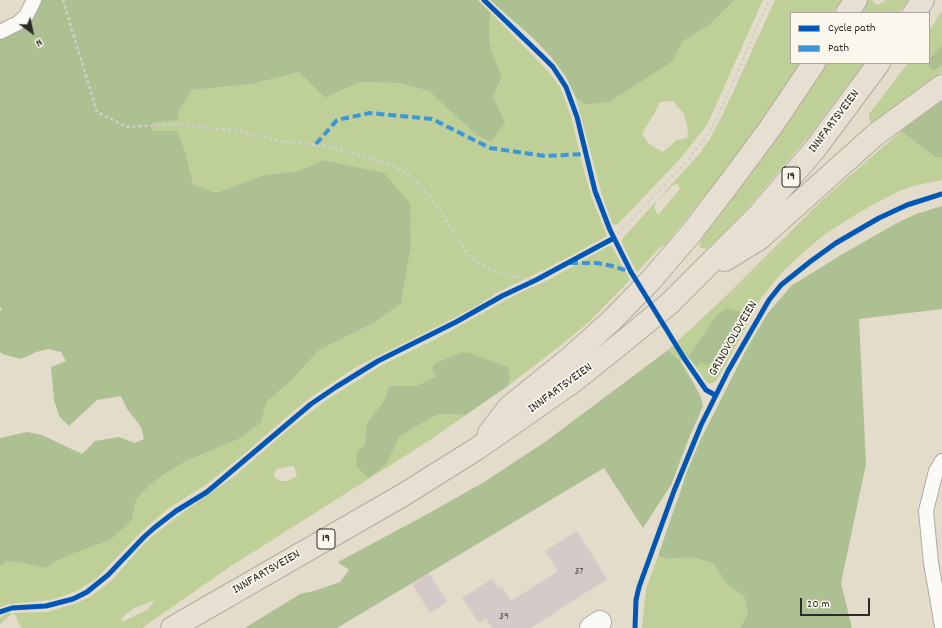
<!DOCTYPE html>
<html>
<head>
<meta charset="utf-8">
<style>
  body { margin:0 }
  #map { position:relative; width:942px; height:628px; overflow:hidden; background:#e4dcca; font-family:Dekko,sans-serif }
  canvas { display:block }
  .legend { position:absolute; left:790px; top:12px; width:140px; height:52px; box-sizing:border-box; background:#fbf7ec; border:1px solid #a8a59f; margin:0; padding:5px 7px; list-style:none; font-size:12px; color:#2b2b2b }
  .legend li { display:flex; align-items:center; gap:8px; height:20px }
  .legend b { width:20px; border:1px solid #a8a59f }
  .north { position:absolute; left:12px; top:12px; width:40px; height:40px; -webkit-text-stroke:3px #fbf7ec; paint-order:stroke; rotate:147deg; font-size:11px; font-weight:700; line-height:16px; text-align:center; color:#2b2b2b }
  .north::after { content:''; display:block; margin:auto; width:14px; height:18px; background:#2b2b2b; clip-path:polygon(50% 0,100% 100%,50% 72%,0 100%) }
  .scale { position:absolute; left:800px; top:598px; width:70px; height:18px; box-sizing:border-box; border:2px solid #2b2b2b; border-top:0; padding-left:5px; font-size:12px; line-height:14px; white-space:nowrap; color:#2b2b2b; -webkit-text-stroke:3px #fbf7ec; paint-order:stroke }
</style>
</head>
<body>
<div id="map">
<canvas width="942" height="628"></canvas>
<ul class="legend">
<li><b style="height:5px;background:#0057b8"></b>Cycle path</li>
<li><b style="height:5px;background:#3c96d7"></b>Path</li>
</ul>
<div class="north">N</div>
<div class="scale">20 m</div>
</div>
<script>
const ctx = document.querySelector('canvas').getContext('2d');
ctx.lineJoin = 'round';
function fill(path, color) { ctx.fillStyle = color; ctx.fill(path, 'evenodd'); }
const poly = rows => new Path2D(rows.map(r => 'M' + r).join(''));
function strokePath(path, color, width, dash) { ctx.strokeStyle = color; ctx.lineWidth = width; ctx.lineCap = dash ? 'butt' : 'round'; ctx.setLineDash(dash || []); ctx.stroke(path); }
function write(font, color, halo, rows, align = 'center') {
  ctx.font = font + ' Dekko,sans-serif'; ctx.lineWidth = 3.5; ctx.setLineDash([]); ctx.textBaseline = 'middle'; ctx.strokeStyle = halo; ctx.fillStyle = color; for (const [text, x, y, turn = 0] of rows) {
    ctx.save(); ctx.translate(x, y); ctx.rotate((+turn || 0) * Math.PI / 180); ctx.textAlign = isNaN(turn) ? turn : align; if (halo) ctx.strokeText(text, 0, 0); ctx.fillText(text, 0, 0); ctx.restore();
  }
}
const green = poly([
  [735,0,763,0,707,125,679,160,618,224,613,225,602,195,576,98,584,104,673,61,682,42,709,25],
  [673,101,684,114,688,130,687,138,677,140,663,152,649,144,642,134,644,130,654,114,660,102],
  [775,0,842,0,833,13,791,13,791,63,800,63,773,104,723,173,664,246,660,247,637,272,622,243,622,239,700,153,711,137,723,114],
  [678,184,680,189,658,215,654,207,656,202,673,185],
  [865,0,872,0,875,4,880,4,886,0,908,0,899,13,857,13],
  [942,11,942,46,929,58,929,31],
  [491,13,548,71,560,87,572,119,583,168,592,198,607,236,546,269,498,292,480,304,450,320,356,367,311,397,285,418,250,449,207,484,169,508,143,530,97,578,77,591,51,600,9,604,0,607,0,566,6,561,22,563,44,568,71,554,132,520,136,500,146,489,163,475,188,460,239,439,261,423,267,401,291,381,319,350,374,323,323,160,299,171,264,175,216,193,193,184,186,154,152,131,154,122,179,111,192,90,252,84,299,72,325,98,360,82,397,83,429,91,475,134,505,122,493,96,502,78,490,47,489,26],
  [824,63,864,63,808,137,752,203,718,238,706,249,702,248,699,246,700,242,706,230],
  [908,63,928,63,933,71,942,65,942,72,919,88,878,121,872,123,869,120,869,114],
  [901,131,935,157,942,157,942,180,917,185,897,192,860,212,825,234,805,251,784,270,761,298,723,370,715,382,709,384,705,380,696,367,701,363,713,361,719,352,729,343,742,311,716,316,688,357,680,361,668,350,726,296,819,203],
  [609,246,611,246,612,247,630,280,590,321,565,342,509,385,510,376,508,367,473,354,436,377,415,386,389,386,385,399,367,423,387,463,400,436,438,414,466,415,427,442,231,566,142,628,22,628,19,624,17,618,13,613,0,624,0,618,7,613,13,613,47,612,74,604,90,597,111,581,143,545,153,536,182,513,235,476,289,429,325,401,382,365,438,338,513,296,552,278],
  [294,466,297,476,287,481,280,481,273,476,276,469],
  [155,600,147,610,122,622,121,619,126,614,135,608],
  [658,556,668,559,691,557,713,563,727,584,744,596,748,613,740,628,642,628,646,589]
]);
const forest = poly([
  [38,0,478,0,491,13,489,26,490,47,502,78,493,96,505,122,491,142,475,134,429,91,397,83,360,82,325,98,299,72,252,84,192,90,179,111,178,120,154,122,152,131,177,131,186,154,193,184,216,193,264,175,299,171,323,160,384,173,410,203,411,244,401,303,374,323,319,350,291,381,267,401,261,423,239,439,188,460,163,475,146,489,136,500,132,520,110,540,71,554,44,568,22,563,7,561,0,566,0,438,27,432,42,435,82,454,95,441,119,437,135,443,144,439,141,427,127,409,121,396,97,400,69,426,59,416,54,400,51,367,66,361,61,352,49,349,36,352,21,359,2,354,0,352,0,311,2,309,0,307,0,38],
  [490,0,735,0,709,25,682,42,673,61,609,102,590,104,584,104,576,98,566,77,552,58,534,39],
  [942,46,942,65,933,71,929,66,929,58],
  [942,100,942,157,935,157,901,131],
  [942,206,942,309,859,319,866,464,841,583,852,628,740,628,748,613,744,596,727,584,713,563,691,557,668,559,658,556,688,469,700,441,747,348,768,313,791,286,841,255,897,223,916,214],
  [728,308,742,312,729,343,719,352,713,361,707,365,701,363,696,367,688,357,716,316],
  [668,350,680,361,692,380,701,397,703,406,689,438,671,485,643,528,604,468,337,628,245,628,300,594,314,591,340,582,349,570,338,562,433,511,484,482,545,442],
  [463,352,473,354,508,367,510,376,509,385,466,415,438,414,400,436,387,463,369,478,356,466,357,452,365,445,367,423,385,399,389,386,415,386,436,377,432,369,436,363]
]);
const building = poly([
  [577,531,607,579,531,628,492,628,486,618,479,623,462,598,492,579,499,589,502,587,511,601,558,571,545,551],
  [429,573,447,602,430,613,412,584]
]);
const path = poly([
  [63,0,97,112,127,127,178,124,244,132,281,141,328,146,392,165,411,176,424,190,437,206,468,255,477,263,493,270,511,276,536,280],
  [614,238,684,165,704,140,716,121,769,0]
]);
const service = poly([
  [0,32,18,23,26,16,34,0],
  [942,461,936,471,926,511,931,563,942,626]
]);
const minor = poly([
  [591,628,600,622]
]);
const trunk = poly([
  [847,13,856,0],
  [914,13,923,0],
  [725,260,759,239,875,135,942,86],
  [489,433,509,407,571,357,611,321,651,280,692,232,731,181,771,127,814,63],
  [172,628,403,495,478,448,574,381,619,345,670,303,760,213,815,149,879,63]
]);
const quiet = poly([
  [316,144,337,120,370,113,432,119,490,148,545,156,585,154],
  [570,263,597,263,612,266,631,272]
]);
const cycleway = poly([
  [484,0,543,57,553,67,566,87,577,117,595,191,610,230,631,272,684,358,706,390,715,395],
  [0,612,12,608,46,606,73,599,87,592,108,575,144,537,154,528,176,511,207,492,311,404,336,387,378,361,456,322,502,296,536,280,614,238],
  [635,628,636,600,639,587,674,491,701,425,728,371,769,300,781,285,811,261,836,243,879,218,907,205,942,194]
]);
const numberNames = [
  ["37",579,572],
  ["39",504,617]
];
const shields = [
  [791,177,18],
  [326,539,18]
];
const shieldNames = [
  ["19",791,177],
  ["19",326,539]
];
const streetNames = [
  ["INNFARTSVEIEN",835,122,-53],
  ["GRINDVOLDVEIEN",734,339,-60],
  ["INNFARTSVEIEN",561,389,-36],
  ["INNFARTSVEIEN",267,573,-30]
];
fill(green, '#becf98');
fill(forest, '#acc091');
fill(building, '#d5cac7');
strokePath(service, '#b0aba0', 16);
strokePath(minor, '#b0aba0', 24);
strokePath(trunk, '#b0aba0', 24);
strokePath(path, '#d1cfcb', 2.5, [3, 3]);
strokePath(service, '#fbfaf7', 14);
strokePath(minor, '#fbfaf7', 22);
strokePath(trunk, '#e7e0d2', 22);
strokePath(quiet, '#3c96d7', 4, [8, 4]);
strokePath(cycleway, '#0057b8', 5);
write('11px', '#565352', null, numberNames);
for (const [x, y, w] of shields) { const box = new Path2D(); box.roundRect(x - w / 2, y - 10, w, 20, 3); ctx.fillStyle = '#fbf7ec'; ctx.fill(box); strokePath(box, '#2b2b2b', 1); }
write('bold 12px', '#2b2b2b', null, shieldNames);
write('13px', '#2b2b2b', '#fbf7ec', streetNames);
</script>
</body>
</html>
